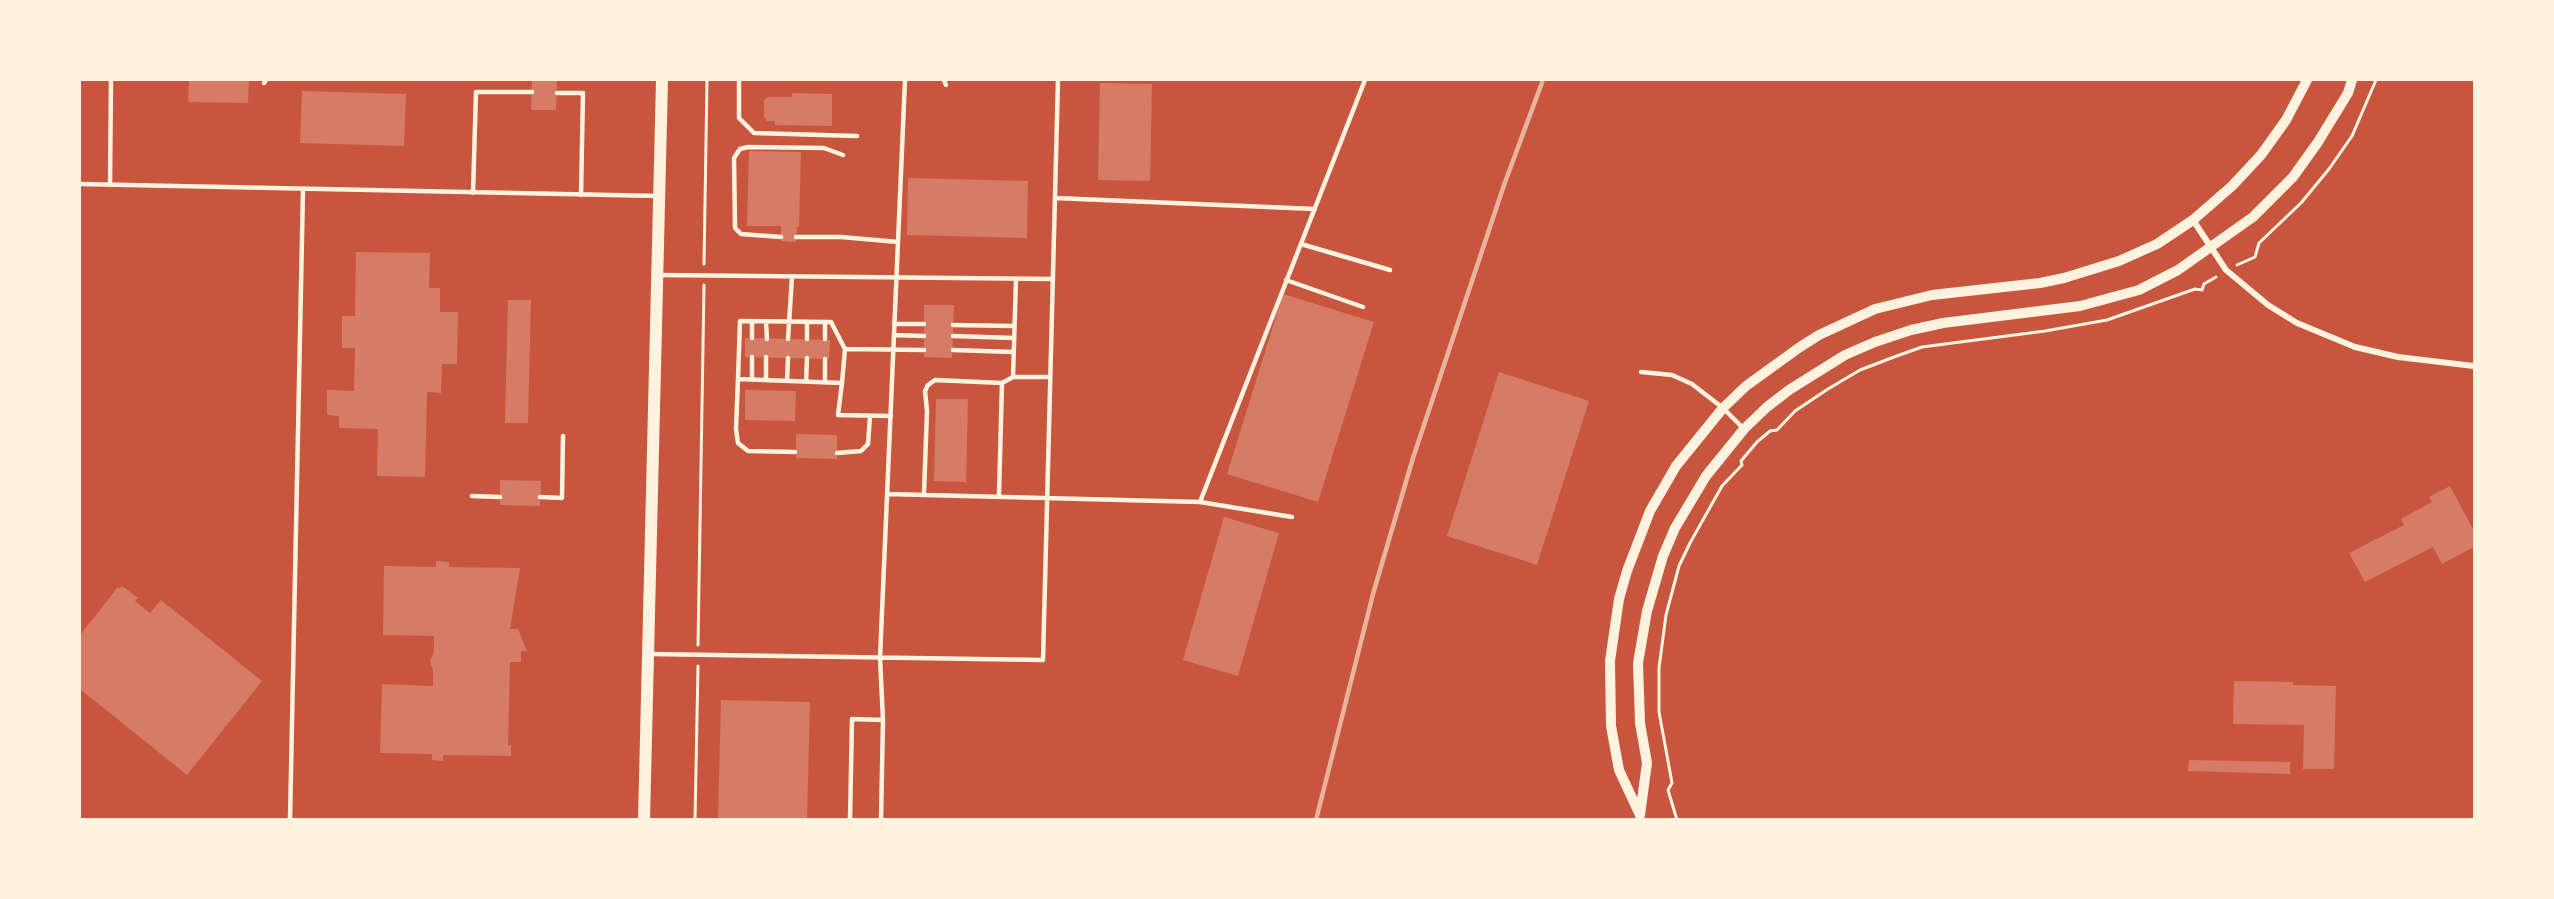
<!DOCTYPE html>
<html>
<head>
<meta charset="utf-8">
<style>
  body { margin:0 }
  #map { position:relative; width:2554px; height:899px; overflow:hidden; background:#c8553d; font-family:"Fira Sans Condensed",sans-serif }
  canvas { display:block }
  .frame { position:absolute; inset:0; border:81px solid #fff3e0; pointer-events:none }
</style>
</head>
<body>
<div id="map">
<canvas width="2554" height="899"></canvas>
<div class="frame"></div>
</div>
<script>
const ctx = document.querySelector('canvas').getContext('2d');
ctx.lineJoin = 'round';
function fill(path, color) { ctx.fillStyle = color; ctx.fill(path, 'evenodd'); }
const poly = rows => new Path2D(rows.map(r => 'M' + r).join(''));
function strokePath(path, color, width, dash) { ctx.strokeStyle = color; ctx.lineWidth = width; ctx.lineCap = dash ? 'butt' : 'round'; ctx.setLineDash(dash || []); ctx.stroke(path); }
const building = poly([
  [189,80,249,80,248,103,188,102],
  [532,80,557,80,556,110,531,110],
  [1100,83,1152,84,1150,181,1098,180],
  [302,91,406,94,404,146,300,143],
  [792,93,832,94,832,126,775,125,775,121,767,121,764,117,764,100,768,97,792,97],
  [749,151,801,152,799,227,797,227,796,242,781,241,781,226,747,226],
  [908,178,1028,181,1027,238,907,235],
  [356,252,430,253,429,288,440,288,440,312,458,312,457,364,442,364,441,393,427,392,425,477,377,476,378,429,339,428,339,416,327,415,327,390,354,391,355,348,342,348,342,316,355,316],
  [1283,294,1374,322,1318,502,1227,474],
  [508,300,531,300,528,423,505,423],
  [924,305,954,305,952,358,924,357],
  [745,338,830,340,829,359,745,357],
  [1499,372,1589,401,1537,565,1447,536],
  [745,390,796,391,795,421,745,420],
  [936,399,968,399,966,482,934,481],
  [796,434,837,435,837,459,796,458],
  [500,480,541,481,540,506,500,505],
  [2450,486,2474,531,2474,547,2442,564,2433,547,2365,582,2349,553,2404,525,2401,519,2432,502,2429,497],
  [1224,517,1279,533,1238,676,1183,660],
  [436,561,449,562,449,567,520,568,510,629,518,629,527,651,521,651,521,662,510,662,508,745,511,745,511,756,443,755,443,761,432,760,432,754,380,753,382,684,433,686,433,670,430,662,434,651,434,636,383,635,384,566,436,567],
  [122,586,138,598,135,601,150,613,161,600,262,681,187,775,80,689,80,635,118,587,119,589],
  [2234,681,2293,682,2293,685,2336,686,2334,769,2303,769,2304,725,2233,724],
  [721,700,810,702,807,820,718,820],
  [2189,760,2290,762,2290,774,2188,771]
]);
const path = poly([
  [704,264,707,80],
  [2237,265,2255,257,2259,243,2301,203,2329,169,2352,136,2376,80],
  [698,645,704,285],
  [695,820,698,666],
  [1677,820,1668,790,1672,783,1659,712,1659,668,1666,615,1679,566,1690,543,1722,486,1742,465,1741,461,1757,442,1770,431,1777,430,1795,411,1828,389,1860,370,1894,357,1922,347,2045,331,2107,320,2195,289,2202,290,2204,284,2216,277]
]);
const service = poly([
  [739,80,739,118,754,133,857,136],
  [944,80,946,85],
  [264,83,266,80],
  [557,93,583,93,581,195],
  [80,184,659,196],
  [110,185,111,80],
  [473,193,476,92,532,92],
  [1055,198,1315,209],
  [781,237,741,234,735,228,734,158,740,149,748,147,824,148,843,155],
  [796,237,841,237,898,242],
  [1301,244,1390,270],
  [659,275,1053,279],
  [1016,279,1013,377,1050,377],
  [1286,280,1363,307],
  [766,322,767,339],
  [825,322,825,339],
  [894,324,924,324],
  [953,325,1014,326],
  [894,335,924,336],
  [953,336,1014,338],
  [752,338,752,322],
  [788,339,792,277],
  [807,339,807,322],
  [953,350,1013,352],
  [1641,372,1672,375,1692,384,1723,408,1744,429],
  [738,379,736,429,738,443,748,451,795,452],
  [752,379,752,357],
  [766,380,766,357],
  [787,381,788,358],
  [806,382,807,358],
  [825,382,825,359],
  [842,383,845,349],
  [891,416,838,415,842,383,738,379,740,321,831,322,845,349,924,350],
  [837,453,861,451,868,444,870,416],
  [924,493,927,411,925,391,928,385,935,380,1002,383,1013,377],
  [887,494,1200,502,1292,517],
  [999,495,1002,383],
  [472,496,500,497],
  [540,497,562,498,563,436],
  [1200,502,1365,80],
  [650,654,1043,660,1058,80],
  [290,820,303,189],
  [850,820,852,719,883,720],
  [881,820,883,720,880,658,905,80]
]);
const minor = poly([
  [2193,220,2226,270,2268,305,2297,323,2355,347,2398,357,2474,366]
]);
const tertiary = poly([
  [1640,815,1647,763,1640,723,1638,663,1647,611,1663,556,1675,528,1706,476,1744,429,1767,407,1789,390,1845,355,1875,342,1911,330,1943,323,2080,306,2139,290,2178,270,2253,217,2293,177,2318,142,2348,93,2352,80],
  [1640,815,1619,770,1611,726,1610,661,1619,599,1627,571,1650,511,1676,466,1723,408,1746,386,1800,347,1819,335,1875,309,1932,295,2040,283,2064,278,2119,261,2157,244,2193,220,2232,186,2261,155,2286,120,2307,80]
]);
const secondary = poly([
  [644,820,662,80]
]);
const rail = poly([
  [1316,820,1373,594,1413,458,1504,185,1543,80]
]);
fill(building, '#d67c66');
strokePath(path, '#fff3e0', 3);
strokePath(service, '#fff3e0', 4.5);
strokePath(minor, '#fff3e0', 6);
strokePath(tertiary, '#fff3e0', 10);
strokePath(secondary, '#fff3e0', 12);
strokePath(rail, '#e9b49f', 4.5);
</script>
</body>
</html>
